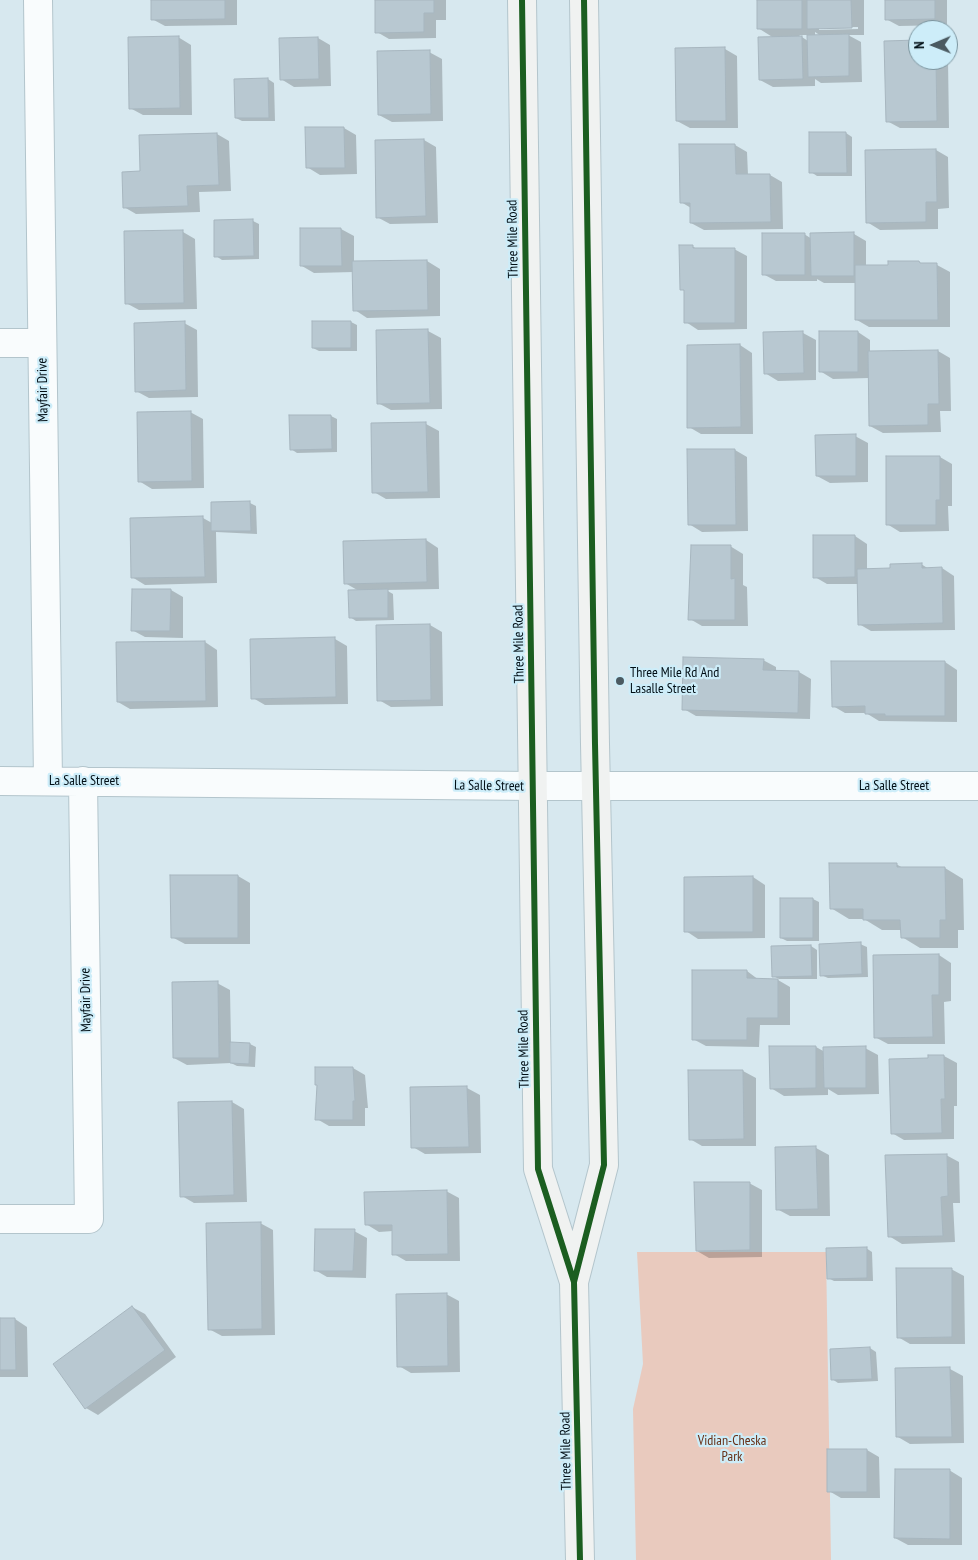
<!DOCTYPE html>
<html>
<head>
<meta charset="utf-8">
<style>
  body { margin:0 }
  #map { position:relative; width:978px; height:1560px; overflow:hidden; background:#d7e8ef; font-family:"PT Sans Narrow",sans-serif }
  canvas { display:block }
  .north { position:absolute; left:908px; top:20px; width:50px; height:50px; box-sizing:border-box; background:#cdedf9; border:1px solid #7b949e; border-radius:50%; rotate:269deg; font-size:14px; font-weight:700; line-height:20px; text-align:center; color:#000e15 }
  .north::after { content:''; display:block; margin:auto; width:18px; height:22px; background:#4b5a61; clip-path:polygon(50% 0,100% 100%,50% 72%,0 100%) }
</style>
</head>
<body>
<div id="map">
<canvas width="978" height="1560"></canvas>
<div class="north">N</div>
</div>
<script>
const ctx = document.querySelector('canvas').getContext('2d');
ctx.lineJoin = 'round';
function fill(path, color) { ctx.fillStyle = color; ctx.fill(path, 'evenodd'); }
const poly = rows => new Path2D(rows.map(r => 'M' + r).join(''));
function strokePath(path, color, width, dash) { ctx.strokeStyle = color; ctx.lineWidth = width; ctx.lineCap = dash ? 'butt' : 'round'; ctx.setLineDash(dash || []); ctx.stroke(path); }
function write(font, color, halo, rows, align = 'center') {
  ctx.font = font + ' "PT Sans Narrow",sans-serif'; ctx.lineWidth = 4.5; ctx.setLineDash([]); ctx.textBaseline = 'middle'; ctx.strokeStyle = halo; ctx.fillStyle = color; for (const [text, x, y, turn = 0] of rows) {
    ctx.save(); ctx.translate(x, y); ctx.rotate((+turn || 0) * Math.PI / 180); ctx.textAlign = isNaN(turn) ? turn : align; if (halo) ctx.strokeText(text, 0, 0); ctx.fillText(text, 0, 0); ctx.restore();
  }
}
const green = poly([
  [637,1252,826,1252,831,1560,636,1560,633,1409,643,1364]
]);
const shadow = poly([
  [152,0,237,0,237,25,165,26,152,19],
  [376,0,446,0,446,20,436,20,436,38,389,39,377,32],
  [758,0,864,0,864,35,848,35,861,42,862,82,821,83,815,79,815,86,773,87,760,80,774,38,758,28],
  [819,27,858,27,858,29,819,30],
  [815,32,821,36,815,36],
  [799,35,808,35,808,41],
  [886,0,947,0,947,25,899,26,886,19],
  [178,37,191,45,192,115,143,115,130,108],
  [318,38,330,45,331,86,294,87,281,79],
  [918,42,918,60,948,60,949,128,900,128,887,121],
  [725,49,737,56,738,128,690,128,677,121],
  [429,52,442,59,443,121,392,122,379,115],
  [268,79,274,83,275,121,242,121,236,118],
  [344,128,356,135,357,174,320,175,307,167],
  [846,133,852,137,852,176,817,176,811,172],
  [217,134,229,141,231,191,199,192,200,212,136,214,124,207,141,172],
  [424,140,436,147,438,223,390,224,377,217],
  [735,145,747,152,748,175,770,175,782,182,783,229,704,230,691,223,691,208,681,202],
  [936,150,948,157,949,208,938,209,938,229,880,230,867,222],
  [253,221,259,224,259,259,222,260,216,256],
  [341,229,354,236,354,263,427,261,440,269,440,316,367,318,355,310,354,272,314,273,302,266,301,230],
  [183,232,195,239,197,309,139,310,126,303],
  [804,234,812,239,854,234,866,241,866,266,889,266,919,262,924,265,937,265,950,272,950,327,869,327,857,320,856,283,824,283,817,279,817,281,776,281,763,274],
  [692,246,697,249,734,249,747,256,747,329,698,330,686,322,685,291,681,289],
  [351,322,357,325,357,351,319,351,313,348],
  [184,323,197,330,198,397,149,398,136,391],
  [377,331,428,331,441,338,442,409,391,410,378,403],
  [858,332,870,340,870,353,938,351,950,358,951,411,940,411,941,432,883,433,870,426,869,378,833,379,820,371],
  [764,333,803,333,816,340,816,380,778,381,765,373],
  [740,345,752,353,753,434,701,434,689,427],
  [190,412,203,419,204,488,152,489,139,481],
  [331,416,337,419,337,452,297,453,291,449],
  [426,424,439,431,440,498,386,499,374,492,372,425],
  [855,436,868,443,868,482,830,483,817,476],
  [735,450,747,457,748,531,702,532,689,524],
  [940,457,952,464,952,506,948,506,949,531,900,532,887,524],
  [212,503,250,503,256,506,257,534,216,532,217,583,145,585,132,577,131,519,203,518,212,523],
  [855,536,867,544,867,570,891,569,921,564,929,569,942,568,954,576,955,630,871,631,859,624,858,584,827,584,815,577],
  [426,540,438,548,439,589,386,590,393,594,394,620,356,621,350,617,359,591,345,583],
  [730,546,743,554,743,585,747,587,748,626,702,626,690,619],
  [171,590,183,597,183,638,145,637,132,630],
  [430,625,442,632,443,706,391,707,379,700],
  [335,639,347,646,348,704,265,705,253,698],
  [205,642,217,650,218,707,130,709,118,702],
  [763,660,776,667,776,671,799,672,811,679,810,719,696,716,684,709],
  [945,662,957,670,957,722,879,721,866,713,845,713,833,706],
  [896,864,903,868,945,868,963,879,964,930,958,930,958,948,920,948,902,937,902,930,882,930,864,919,849,919,831,908],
  [238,876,250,883,250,944,185,944,172,937],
  [753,877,765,885,765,938,698,939,686,931],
  [781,899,813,899,819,902,819,941,787,941,781,938],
  [860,944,867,947,868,977,828,978,821,975],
  [811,946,817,950,817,979,779,979,773,976],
  [939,955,951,963,951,1001,944,1002,945,1044,888,1044,875,1037],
  [747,971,759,980,778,980,790,987,790,1025,760,1025,759,1047,706,1046,693,1039],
  [217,983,230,990,231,1043,250,1044,256,1047,255,1067,237,1066,231,1063,187,1065,174,1058],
  [816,1047,825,1052,865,1048,878,1055,879,1094,838,1095,828,1089,828,1095,784,1096,771,1088],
  [930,1056,944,1056,957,1063,957,1106,954,1106,954,1139,904,1140,892,1133],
  [353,1068,365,1075,368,1108,365,1108,365,1126,329,1126,317,1119,318,1085],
  [743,1071,756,1078,756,1146,702,1146,690,1139],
  [467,1088,480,1095,481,1153,425,1154,413,1147,412,1089],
  [232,1102,244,1109,247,1202,194,1203,182,1196],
  [776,1148,816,1148,829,1155,830,1216,790,1216,777,1209],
  [946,1155,959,1162,960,1203,953,1203,955,1242,902,1244,889,1236],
  [749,1183,762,1190,762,1257,709,1258,697,1251],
  [446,1191,459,1198,460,1261,406,1261,394,1254,393,1231,379,1232,366,1224],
  [260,1223,273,1230,275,1335,222,1336,209,1329],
  [354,1231,367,1238,366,1278,327,1277,315,1270],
  [866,1248,872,1252,873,1281,834,1281,828,1278],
  [951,1269,964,1276,965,1344,910,1344,898,1337],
  [446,1294,459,1301,460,1372,411,1373,399,1366],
  [132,1307,145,1314,176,1357,98,1415,86,1408],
  [15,1319,27,1327,28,1377,0,1377,0,1320],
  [870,1348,876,1352,878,1381,838,1383,832,1379],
  [896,1369,950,1369,963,1376,964,1443,910,1444,898,1437],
  [867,1450,879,1457,880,1498,841,1498,829,1491],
  [949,1470,962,1478,962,1545,908,1545,895,1538]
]);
const building = poly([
  [151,0,225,0,225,19,151,20,151,0],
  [375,0,434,0,434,13,424,13,424,32,375,33,375,0],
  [757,0,802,0,802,29,757,29,757,0],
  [807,0,851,0,852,28,807,29,807,0],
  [885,0,935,0,935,19,885,20,885,0],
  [849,34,849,76,808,77,807,35,849,34],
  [179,36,180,108,129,109,128,37,179,36],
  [802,36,803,79,759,80,758,37,802,36],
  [318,37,319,79,280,80,279,38,318,37],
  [918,40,918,60,936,60,937,121,886,122,884,41,918,40],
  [725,47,726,121,676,121,675,48,725,47],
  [430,50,431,114,378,115,377,51,430,50],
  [268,78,269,118,235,118,234,79,268,78],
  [305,127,344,127,345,168,306,168,305,127],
  [809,132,846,132,847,173,809,173,809,132],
  [217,133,219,185,187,186,188,206,123,208,122,172,140,171,139,135,217,133],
  [424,139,426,216,376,218,375,140,424,139],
  [679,144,735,144,736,174,770,174,771,222,690,223,690,203,680,203,679,144],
  [936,149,937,202,926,202,926,222,866,223,865,150,936,149],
  [253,219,254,256,214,257,214,220,253,219],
  [300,228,341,228,342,266,300,266,300,228],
  [183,230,184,303,125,304,124,231,183,230],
  [854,232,854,276,811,276,810,233,854,232],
  [762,233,805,233,805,275,762,275,762,233],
  [679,245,693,245,693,248,735,248,735,323,684,323,684,290,680,290,679,245],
  [427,260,428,310,353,311,352,261,427,260],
  [888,261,919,261,920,263,937,263,938,320,855,320,855,265,888,265,888,261],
  [185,321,186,390,135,392,134,323,185,321],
  [312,321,351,321,351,348,312,348,312,321],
  [428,329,430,403,377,404,376,330,428,329],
  [803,331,804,373,764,374,763,332,803,331],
  [819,331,858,331,858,372,819,372,819,331],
  [740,344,741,427,687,428,687,345,740,344],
  [938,350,939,404,928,404,928,425,869,426,868,351,938,350],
  [191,411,192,481,138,482,137,412,191,411],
  [289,415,331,415,332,449,290,450,289,415],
  [426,422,428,492,372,493,371,423,426,422],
  [856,434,856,476,816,476,815,435,856,434],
  [687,449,735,449,736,525,688,525,687,449],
  [886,456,940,456,940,500,936,500,936,525,886,525,886,456],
  [250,501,251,531,211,531,211,502,250,501],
  [203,516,205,577,131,578,130,518,203,516],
  [813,535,855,535,855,577,813,578,813,535],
  [426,539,427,582,344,584,343,541,426,539],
  [691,545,731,545,731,579,735,578,735,620,688,620,691,545],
  [922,563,922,568,942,567,943,623,858,625,857,569,890,568,890,564,922,563],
  [132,589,171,589,170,631,131,631,132,589],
  [388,589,388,618,349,618,348,590,388,589],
  [430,624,431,700,377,701,376,625,430,624],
  [335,637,336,697,251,699,250,639,335,637],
  [205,641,206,701,117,702,116,642,205,641],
  [683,657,764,659,763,670,799,671,798,713,682,710,683,657],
  [831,661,945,661,945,716,885,716,885,714,865,714,865,706,832,707,831,661],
  [829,863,897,863,897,867,945,867,946,920,940,920,940,938,901,938,900,920,863,920,863,909,830,909,829,863],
  [170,875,238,875,238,938,171,938,170,875],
  [753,876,753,932,684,932,684,877,753,876],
  [780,898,813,898,813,938,780,938,780,898],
  [861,942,862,974,820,976,819,944,861,942],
  [811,945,812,976,772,977,771,946,811,945],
  [939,954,939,995,932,995,933,1037,874,1038,873,955,939,954],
  [692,970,747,970,747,978,778,979,778,1018,747,1018,747,1040,692,1040,692,970],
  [218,981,219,1058,173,1058,172,982,218,981],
  [230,1042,250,1043,249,1064,230,1063,230,1042],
  [769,1046,816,1046,816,1088,770,1089,769,1046],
  [866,1046,866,1088,824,1088,823,1047,866,1046],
  [928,1055,944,1055,945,1099,941,1099,942,1133,891,1134,889,1059,928,1058,928,1055],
  [315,1067,353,1067,355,1101,353,1101,353,1120,315,1120,317,1085,315,1085,315,1067],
  [688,1070,743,1070,744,1139,689,1140,688,1070],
  [467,1086,469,1147,411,1148,410,1087,467,1086],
  [232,1101,234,1195,180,1197,178,1102,232,1101],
  [816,1146,818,1209,776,1210,775,1147,816,1146],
  [947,1154,948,1196,941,1197,943,1236,888,1237,885,1155,947,1154],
  [694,1182,750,1182,750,1250,696,1251,694,1182],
  [447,1190,448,1254,392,1255,392,1225,365,1225,364,1192,447,1190],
  [261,1222,262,1329,208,1330,206,1223,261,1222],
  [315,1229,355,1229,353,1271,314,1271,315,1229],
  [867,1247,867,1278,827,1279,826,1248,867,1247],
  [896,1268,952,1268,952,1337,897,1338,896,1268],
  [447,1293,448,1366,397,1367,396,1294,447,1293],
  [132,1306,165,1350,85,1409,53,1364,132,1306],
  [0,1318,15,1318,16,1370,0,1370,0,1318],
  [870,1347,872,1379,831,1380,830,1349,870,1347],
  [950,1367,952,1437,896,1437,895,1368,950,1367],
  [827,1449,867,1449,867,1492,827,1492,827,1449],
  [895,1469,950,1469,950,1539,894,1538,895,1469]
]);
const street = poly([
  [38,0,48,781],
  [0,343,42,343],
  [0,781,533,786,978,786],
  [0,1219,89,1219,83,781]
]);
const secondary = poly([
  [522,0,538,1169,574,1282,580,1560],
  [574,1282,604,1165,595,744,584,0]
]);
const cycleway = poly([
  [522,0,538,1169,574,1282,580,1560],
  [574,1282,604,1165,595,744,584,0]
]);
const markers = [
  [620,681,5,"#4b5a61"]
];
const streetNames = [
  ["Three Mile Road",513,239,-91],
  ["Mayfair Drive",43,390,-91],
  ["Three Mile Road",519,644,-91],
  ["La Salle Street",84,781],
  ["La Salle Street",489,786,1],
  ["La Salle Street",894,786],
  ["Mayfair Drive",86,1000,-91],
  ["Three Mile Road",524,1049,-91],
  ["Three Mile Road",566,1451,-91]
];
const poiNames = [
  ["Three Mile Rd And",630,673],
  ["Lasalle Street",630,689]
];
const parkNames = [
  ["Vidian-Cheska",732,1441],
  ["Park",732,1457]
];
fill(green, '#e9cabe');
fill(shadow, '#0003');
fill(building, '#b8c8d1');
strokePath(building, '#a7b6bf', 1);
strokePath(street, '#b3c5cc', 30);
strokePath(secondary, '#b3c5cc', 30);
strokePath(street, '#f9fcfd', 28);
strokePath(secondary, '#f0f2f1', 28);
strokePath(cycleway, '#1b5e20', 6);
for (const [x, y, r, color] of markers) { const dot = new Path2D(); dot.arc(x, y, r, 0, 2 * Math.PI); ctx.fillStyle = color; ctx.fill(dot); strokePath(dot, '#cdedf9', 2); }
write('14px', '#000e15', '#cdedf9', streetNames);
write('14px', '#000e15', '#cdedf9', poiNames, 'left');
write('14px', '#662f16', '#cdedf9', parkNames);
</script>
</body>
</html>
